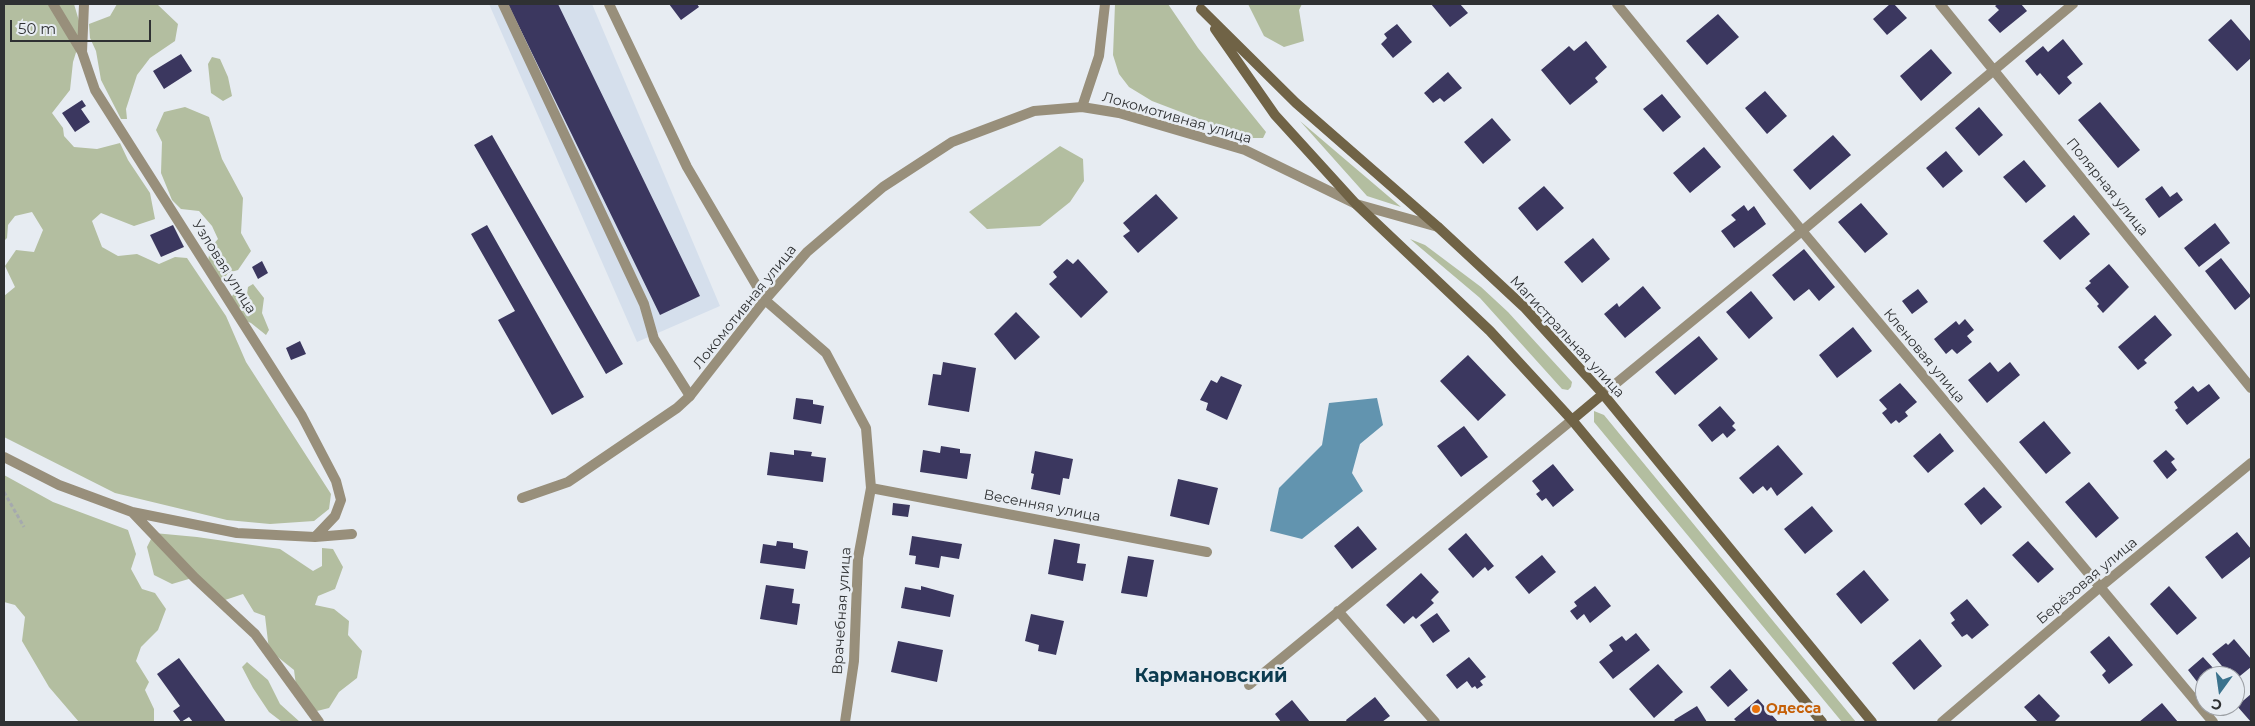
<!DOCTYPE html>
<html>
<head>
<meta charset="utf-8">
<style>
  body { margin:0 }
  #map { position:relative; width:2255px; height:726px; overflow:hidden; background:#e7ecf2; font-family:Montserrat,sans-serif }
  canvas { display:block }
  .frame { position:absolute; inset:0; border:5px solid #2f3133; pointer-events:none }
  .north { position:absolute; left:2195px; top:666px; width:50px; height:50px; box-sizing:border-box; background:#e7ecf2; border:1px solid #9da1a6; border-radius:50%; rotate:194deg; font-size:14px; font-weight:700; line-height:20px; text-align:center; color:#2f3133 }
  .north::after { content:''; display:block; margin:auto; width:18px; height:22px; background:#3b728d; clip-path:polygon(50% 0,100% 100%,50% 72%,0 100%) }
  .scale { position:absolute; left:10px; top:20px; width:141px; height:22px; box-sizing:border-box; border:2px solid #2f3133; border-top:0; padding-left:6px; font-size:15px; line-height:18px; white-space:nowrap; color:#2f3133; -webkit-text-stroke:4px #e7ecf2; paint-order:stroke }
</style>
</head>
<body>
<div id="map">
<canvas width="2255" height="726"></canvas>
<div class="frame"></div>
<div class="north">С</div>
<div class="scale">50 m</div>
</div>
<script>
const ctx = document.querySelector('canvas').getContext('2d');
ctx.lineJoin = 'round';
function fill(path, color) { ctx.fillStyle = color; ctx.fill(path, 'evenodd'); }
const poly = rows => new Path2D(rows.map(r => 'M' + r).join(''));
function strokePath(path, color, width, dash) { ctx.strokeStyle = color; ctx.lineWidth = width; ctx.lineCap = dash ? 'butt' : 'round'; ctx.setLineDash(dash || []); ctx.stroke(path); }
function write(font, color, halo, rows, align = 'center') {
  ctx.font = font + ' Montserrat,sans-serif'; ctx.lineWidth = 5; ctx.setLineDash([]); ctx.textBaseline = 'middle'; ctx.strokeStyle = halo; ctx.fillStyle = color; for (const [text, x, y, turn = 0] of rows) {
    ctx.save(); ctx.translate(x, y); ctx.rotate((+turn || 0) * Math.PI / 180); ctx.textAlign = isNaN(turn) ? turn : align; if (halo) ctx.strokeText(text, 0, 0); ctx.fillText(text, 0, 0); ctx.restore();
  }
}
const built = poly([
  [489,4,592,4,720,306,637,342]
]);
const green = poly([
  [4,4,74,4,79,21,79,43,73,62,70,90,52,113,63,128,64,136,74,147,97,149,120,143,128,160,150,193,155,219,134,226,101,213,92,221,102,247,118,256,137,254,159,264,175,257,187,258,226,316,246,362,331,494,329,509,314,521,270,524,227,520,115,493,4,437,4,296,15,287,5,266,16,250,34,252,43,230,32,212,15,216,8,225,7,238,4,241],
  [117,4,157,4,178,24,175,41,150,58,137,75,126,109,127,119,121,119,101,80,96,51,90,38,89,24,110,16],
  [1115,4,1168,4,1198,48,1266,132,1263,138,1249,138,1152,101,1129,87,1119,74,1113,55],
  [1248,4,1302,4,1299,10,1304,41,1284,47,1264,36],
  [212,57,220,59,228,77,232,96,223,101,211,93,208,64],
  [185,107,209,117,222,159,243,198,241,233,251,251,238,270,228,273,223,280,217,279,208,262,210,248,218,239,212,226,199,211,181,209,172,200,161,173,162,142,156,130,164,112],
  [1300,121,1401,207,1367,196],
  [1060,146,1083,159,1084,181,1070,202,1040,226,987,229,969,212],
  [1410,239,1425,245,1481,287,1508,312,1572,382,1571,387,1568,390,1562,389,1480,298],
  [253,284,264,298,262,313,269,330,266,335,251,323,239,318,230,299,235,292,247,294,248,287],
  [1594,411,1604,415,1856,722,1842,722,1594,422],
  [4,475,53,502,128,530,136,554,131,569,142,589,155,593,166,609,158,630,141,647,136,661,149,682,145,690,154,709,154,722,79,722,49,687,22,641,25,617,15,605,4,602],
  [154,533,197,537,280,549,313,571,322,566,322,548,333,549,343,567,335,589,318,596,315,605,334,609,349,621,348,635,362,651,357,678,339,692,329,708,317,711,297,693,294,670,269,650,265,616,254,612,243,594,222,601,192,578,172,584,154,575,147,547],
  [247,662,268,680,280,704,300,722,282,722,269,712,253,688,242,667]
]);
const water = poly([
  [1377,398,1383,425,1360,444,1352,473,1363,491,1302,539,1270,531,1279,488,1322,445,1329,403]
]);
const building = poly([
  [508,4,558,4,700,296,660,315],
  [669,4,697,4,699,7,681,20],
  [1431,4,1460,4,1468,13,1450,27],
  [1890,4,1894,4,1907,18,1887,35,1873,19],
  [1998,4,2021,4,2027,11,2000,33,1988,20,1999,10,1995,6],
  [1718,14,1739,37,1707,65,1686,41],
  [2231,19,2251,42,2251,58,2237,71,2208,40],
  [1397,24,1412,42,1393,58,1381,44,1387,38,1384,34],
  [2063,39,2083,64,2067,77,2072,83,2059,95,2040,73,2037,76,2025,61,2043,46,2048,52],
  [1586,41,1607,67,1595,78,1598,82,1570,105,1541,70,1569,46,1574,51],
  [1931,49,1952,73,1921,101,1900,76],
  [181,54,192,71,164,89,153,71],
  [1448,72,1462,88,1444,102,1440,98,1433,103,1424,93],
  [1765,91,1787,116,1767,134,1745,108],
  [1662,94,1681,117,1663,132,1643,109],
  [82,100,86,106,81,109,90,122,75,132,62,113],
  [2100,102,2140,150,2118,168,2078,120],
  [1979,107,2003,135,1979,156,1955,128],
  [1492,118,1511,140,1483,164,1464,142],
  [492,135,623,364,606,374,474,145],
  [1833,135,1851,155,1810,190,1793,170],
  [1704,147,1721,167,1690,193,1673,173],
  [1946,151,1963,171,1943,188,1926,168],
  [2024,160,2046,186,2026,203,2003,177],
  [1544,186,1564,208,1537,231,1518,208],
  [2162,186,2170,197,2177,192,2183,200,2159,218,2145,199],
  [1156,194,1178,218,1138,253,1123,236,1130,231,1123,223],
  [1861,203,1888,234,1865,253,1838,222],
  [1744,205,1748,211,1754,206,1766,224,1734,248,1721,231,1736,220,1731,215],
  [2074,215,2090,234,2060,260,2043,241],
  [2215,223,2230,243,2199,267,2184,248],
  [173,225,184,247,161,257,150,235],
  [487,225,584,397,552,415,498,320,515,311,471,234],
  [1593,238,1610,259,1582,283,1564,262],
  [1804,249,1835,287,1819,301,1809,289,1794,301,1772,275],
  [2221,258,2251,296,2235,310,2205,271],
  [1067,259,1073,264,1078,259,1108,292,1081,318,1049,284,1057,277,1053,272],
  [262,261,268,273,258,279,252,267],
  [2109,264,2129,287,2103,313,2097,306,2099,304,2085,288,2091,283,2089,281],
  [1643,286,1661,308,1625,338,1604,314,1617,303,1619,307],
  [1918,289,1928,302,1912,314,1902,301],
  [1751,291,1773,318,1749,339,1726,312],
  [1016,312,1040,337,1015,360,994,334],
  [2155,315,2172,335,2144,360,2147,363,2138,370,2118,347],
  [1965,319,1974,330,1967,336,1972,342,1957,354,1952,349,1946,354,1934,339,1956,321,1959,325],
  [1853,327,1872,351,1837,378,1819,355],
  [1699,336,1718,359,1675,395,1655,372],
  [300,341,306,354,291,360,286,348],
  [1468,355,1506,395,1478,421,1440,381],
  [943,362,976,368,969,412,928,405,933,374,941,375],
  [1990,362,1998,372,2010,362,2020,375,1987,403,1968,380],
  [1221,376,1242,385,1227,420,1206,410,1208,403,1200,400,1211,380,1217,383],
  [1900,383,1917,402,1905,412,1908,416,1899,423,1896,420,1891,424,1882,413,1887,409,1879,400],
  [2209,384,2220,398,2187,425,2175,410,2178,408,2174,402,2193,386,2198,392],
  [796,398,813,400,813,404,824,406,821,424,793,419],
  [1720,406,1735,423,1732,426,1736,430,1727,438,1723,433,1712,442,1698,425],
  [2044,421,2071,453,2046,474,2019,442],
  [1464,426,1488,457,1461,477,1437,446],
  [1940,433,1954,451,1928,473,1913,456],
  [1778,445,1803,474,1777,496,1771,487,1767,491,1763,486,1753,494,1739,478],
  [941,446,960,449,960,453,971,454,967,479,920,472,923,450,940,453],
  [794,450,812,452,811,456,826,458,823,482,767,475,770,452,794,455],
  [2166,450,2175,459,2171,462,2177,470,2167,479,2153,461],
  [1035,451,1073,459,1069,479,1063,478,1060,495,1031,489,1034,474,1031,473],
  [1553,464,1574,490,1553,507,1546,498,1542,501,1536,494,1540,491,1532,481],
  [1178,479,1218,488,1209,525,1170,516],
  [2089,482,2119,518,2096,538,2065,502],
  [1984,487,2002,507,1981,525,1964,504],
  [893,503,910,505,908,517,892,515],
  [1812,506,1833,531,1805,554,1784,529],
  [1358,526,1377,549,1352,569,1334,546],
  [2237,532,2251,549,2251,556,2222,579,2205,557],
  [1466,533,1494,566,1488,571,1485,567,1473,578,1448,549],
  [912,536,962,544,959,559,941,556,939,568,915,564,916,556,909,555],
  [1054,539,1080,544,1077,563,1086,564,1083,581,1048,574],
  [777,541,793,543,793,548,808,551,805,569,760,563,763,544,776,546],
  [2028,541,2054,569,2038,583,2012,555],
  [1542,555,1556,572,1529,594,1515,577],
  [1128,556,1154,560,1147,597,1121,593],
  [1864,570,1889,600,1861,624,1836,594],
  [1421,573,1439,592,1431,600,1434,603,1416,619,1413,616,1404,624,1386,605],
  [766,585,794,589,792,603,800,604,797,625,760,619],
  [921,586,954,595,950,617,901,608,905,587,921,590],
  [1595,586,1611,606,1590,623,1584,614,1577,620,1570,611,1577,606,1574,602],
  [2169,586,2197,618,2177,635,2150,604],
  [1967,599,1989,625,1972,639,1967,634,1962,637,1951,623,1955,620,1950,613],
  [1437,613,1450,631,1433,643,1420,625],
  [1031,614,1064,621,1056,655,1038,651,1039,645,1025,641],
  [1636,633,1650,650,1613,679,1599,662,1613,651,1609,645,1622,636,1626,641],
  [2109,636,2133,665,2109,684,2102,675,2106,671,2090,652],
  [1920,639,1942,666,1914,690,1892,663],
  [2234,639,2251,659,2251,667,2235,680,2235,676,2221,676,2226,671,2212,654,2226,643,2228,645],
  [898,641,943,650,937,682,891,672],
  [1469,657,1486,677,1480,681,1483,685,1477,689,1475,686,1472,688,1467,681,1457,689,1446,675],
  [2203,657,2214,669,2198,683,2188,670],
  [179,658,226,722,193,722,189,717,181,722,173,711,180,706,157,674],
  [1658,664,1683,692,1654,718,1629,689],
  [1730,669,1748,690,1728,707,1710,687],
  [2039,694,2060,716,2054,722,2038,722,2024,707],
  [2251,694,2251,722,2237,706],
  [1375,697,1390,716,1382,722,1347,722,1346,720],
  [1758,699,1778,722,1737,722,1734,719],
  [1292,700,1310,722,1281,722,1275,714],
  [2162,703,2178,722,2139,722],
  [1697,706,1707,722,1676,722,1674,720]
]);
const path = poly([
  [4,492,24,527]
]);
const lane = poly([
  [503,4,644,304,654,339,690,396],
  [609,4,687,167,765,300],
  [1082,107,1099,56,1105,4]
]);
const street = poly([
  [53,4,82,52],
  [84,4,82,52,95,90,302,416,336,481,341,500,335,516,315,537],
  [1617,4,1802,231,2213,722],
  [1940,4,2251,388],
  [765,300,826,353,866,428,871,488,858,558,854,661,845,722],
  [1603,394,1802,231,2073,4],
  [4,457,59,485,132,512,237,533,315,537,352,534],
  [871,488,1207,552],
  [522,498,568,482,677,408,690,396,765,300,807,252,883,187,952,142,1034,111,1082,107,1119,113,1245,150,1356,204,1438,227],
  [132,512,195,578,255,634,319,722],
  [1338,611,1435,722],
  [1249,685,1572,420],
  [1942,722,2099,588,2251,463]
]);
const secondary = poly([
  [1201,9,1296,103,1438,227,1524,307,1603,394,1872,722],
  [1215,29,1275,115,1356,204,1490,331,1572,420,1822,722],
  [1572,420,1603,394]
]);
const markers = [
  [1756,709,5,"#e8710a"]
];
const streetNames = [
  ["Локомотивная улица",1177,118,16],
  ["Полярная улица",2107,187,51],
  ["Узловая улица",224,267,58],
  ["Локомотивная улица",745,307,-51],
  ["Магистральная улица",1567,337,47],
  ["Кленовая улица",1924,356,50],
  ["Весенняя улица",1042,506,11],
  ["Берёзовая улица",2087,581,-40],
  ["Врачебная улица",842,611,-86]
];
const foodNames = [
  ["Одесса",1766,709]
];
const districtNames = [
  ["Кармановский",1211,676]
];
fill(built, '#d5dfec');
fill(green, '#b3bea0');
fill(water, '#6294af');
fill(building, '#3b375f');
strokePath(path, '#a5a9ae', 3, [4, 2.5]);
strokePath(lane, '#988f7b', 10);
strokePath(street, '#988f7b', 10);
strokePath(secondary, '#706346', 10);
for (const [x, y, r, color] of markers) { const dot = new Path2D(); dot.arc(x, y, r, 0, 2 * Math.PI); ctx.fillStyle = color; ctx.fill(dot); strokePath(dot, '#e7ecf2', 2); }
write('14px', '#2f3133', '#e7ecf2', streetNames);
write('bold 14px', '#c56008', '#e7ecf2', foodNames, 'left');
write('bold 19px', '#0c3b4f', '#e7ecf2', districtNames);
</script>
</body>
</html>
